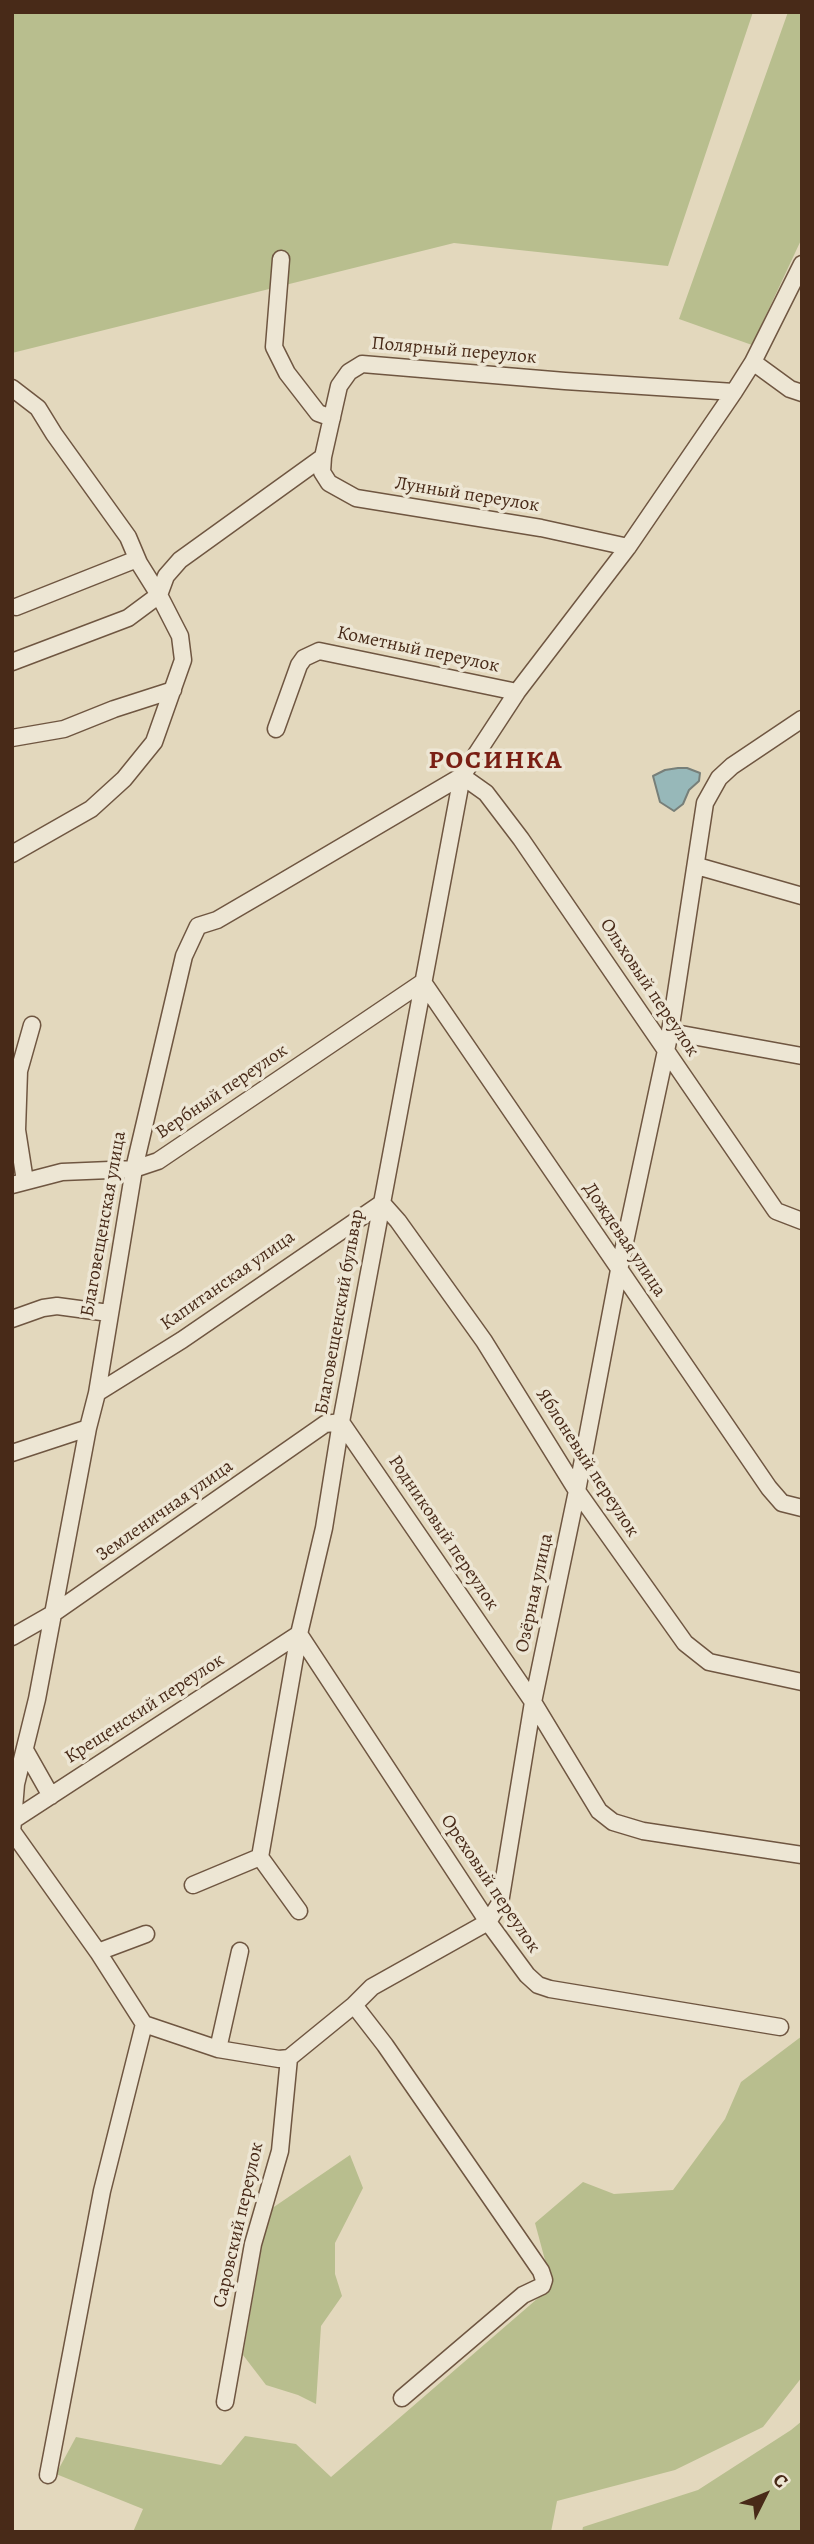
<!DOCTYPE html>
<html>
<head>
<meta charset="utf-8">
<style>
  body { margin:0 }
  #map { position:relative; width:814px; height:2544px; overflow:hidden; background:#e3d8bd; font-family:Alegreya,serif }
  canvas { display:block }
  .frame { position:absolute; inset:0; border:14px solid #482a18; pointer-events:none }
  .north { position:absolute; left:730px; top:2460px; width:70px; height:70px; -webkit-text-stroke:5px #ede6d4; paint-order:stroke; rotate:47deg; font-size:19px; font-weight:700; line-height:28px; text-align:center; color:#482a18 }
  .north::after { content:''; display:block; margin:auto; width:24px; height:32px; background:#482a18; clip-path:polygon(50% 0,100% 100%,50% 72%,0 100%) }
</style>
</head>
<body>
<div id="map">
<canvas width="814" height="2544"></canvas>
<div class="frame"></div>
<div class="north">С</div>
</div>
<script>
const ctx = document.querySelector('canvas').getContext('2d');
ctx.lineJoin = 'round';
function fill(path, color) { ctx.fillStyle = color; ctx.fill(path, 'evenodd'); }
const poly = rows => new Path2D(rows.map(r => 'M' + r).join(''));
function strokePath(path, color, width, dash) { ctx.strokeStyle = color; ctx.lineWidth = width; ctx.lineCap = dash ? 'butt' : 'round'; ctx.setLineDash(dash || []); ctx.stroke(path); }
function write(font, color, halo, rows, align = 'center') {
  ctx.font = font + ' Alegreya,serif'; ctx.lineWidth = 7; ctx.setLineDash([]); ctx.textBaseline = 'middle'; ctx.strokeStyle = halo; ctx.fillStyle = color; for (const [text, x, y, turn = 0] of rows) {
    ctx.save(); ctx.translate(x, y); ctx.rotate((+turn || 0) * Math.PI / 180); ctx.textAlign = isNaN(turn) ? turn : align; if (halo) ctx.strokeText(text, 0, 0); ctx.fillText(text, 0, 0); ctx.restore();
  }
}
const green = poly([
  [12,12,753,12,668,266,454,243,12,353],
  [788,12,802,12,802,238,752,345,679,319],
  [802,2036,802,2377,763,2427,675,2470,557,2501,551,2532,133,2532,143,2509,56,2474,76,2437,221,2465,245,2436,296,2444,331,2477,552,2286,535,2223,583,2182,614,2194,673,2190,725,2119,741,2082],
  [350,2155,363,2188,335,2243,335,2274,342,2296,321,2326,316,2404,298,2395,266,2385,243,2355,268,2211],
  [802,2421,802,2532,582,2532,583,2527,698,2490,791,2430]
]);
const water = poly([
  [678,768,687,768,700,773,699,781,689,790,683,804,674,811,660,802,653,776,665,770,678,768]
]);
const minor = poly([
  [281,259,274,347,287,373,318,413,332,418],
  [753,362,790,389,802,393],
  [12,388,38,408,54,434,128,537,139,563,159,595,180,636,183,660,154,742,124,779,91,809,12,854],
  [323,457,322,472,329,483,356,498,541,528,628,547],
  [16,607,137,559],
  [12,662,128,618,159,595,166,576,180,560,323,457,339,386,349,372,362,364,565,381,734,392],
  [276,729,299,665,304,658,319,651,517,692],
  [12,738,64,729,114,709,173,690],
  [462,776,486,793,521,839,776,1211,802,1221],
  [697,866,802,896],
  [670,1032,802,1056],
  [25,1181,17,1130,19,1071,32,1025],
  [12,1185,62,1172,134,1169,158,1161,423,982,769,1488,782,1503,802,1508],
  [12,1319,43,1308,57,1306,109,1313],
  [97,1393,182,1340,382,1203,398,1221,484,1341,577,1491,685,1643,709,1662,802,1682],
  [12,1453,88,1428],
  [12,1637,54,1613,325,1424,341,1422,533,1702,599,1811,613,1822,643,1831,802,1855],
  [25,1750,51,1796],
  [15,1819,299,1634,488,1922,527,1975,538,1985,550,1989,780,2027],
  [12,1831,98,1952,144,2024,218,2049,279,2059,289,2058],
  [12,1833,16,1784,37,1699,88,1428,97,1393,134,1169,184,956,198,926,217,920,265,892,462,776],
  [260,1857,299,1634,324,1528,341,1422,462,776,517,692,628,547,734,392,753,362,802,264],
  [260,1857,299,1911],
  [193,1885,260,1857],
  [98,1952,146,1934],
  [354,2005,385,2045,501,2213,541,2271,544,2280,542,2286,523,2295,402,2398],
  [218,2049,240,1951],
  [289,2058,354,2005,372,1987,488,1922,500,1903,533,1702,577,1491,619,1270,670,1032,705,803,719,778,732,766,802,719],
  [225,2402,253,2244,280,2151,289,2058],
  [48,2475,102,2191,144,2024]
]);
const streetNames = [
  ["Полярный переулок",454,351,5],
  ["Лунный переулок",467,495,9],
  ["Кометный переулок",418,650,12],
  ["Ольховый переулок",649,988,56],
  ["Вербный переулок",222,1092,-34],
  ["Благовещенская улица",104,1224,-80],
  ["Дождевая улица",624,1240,56],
  ["Капитанская улица",228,1281,-35],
  ["Благовещенский бульвар",340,1312,-80],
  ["Яблоневый переулок",587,1463,57],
  ["Земленичная улица",165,1511,-35],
  ["Родниковый переулок",443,1533,56],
  ["Озёрная улица",535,1593,-78],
  ["Крещенский переулок",145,1709,-33],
  ["Ореховый переулок",490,1884,56],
  ["Саровский переулок",239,2225,-77]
];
const districtNames = [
  ["РОСИНКА",496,762]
];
fill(green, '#b8be8e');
fill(water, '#97b8b9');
strokePath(water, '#777f79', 2);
strokePath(minor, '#6f5641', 19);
strokePath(minor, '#ede6d4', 16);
write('19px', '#482a18', '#ede6d4', streetNames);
ctx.letterSpacing = '2px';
write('bold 26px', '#7a1f14', '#ede6d4', districtNames);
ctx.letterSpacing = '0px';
</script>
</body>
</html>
